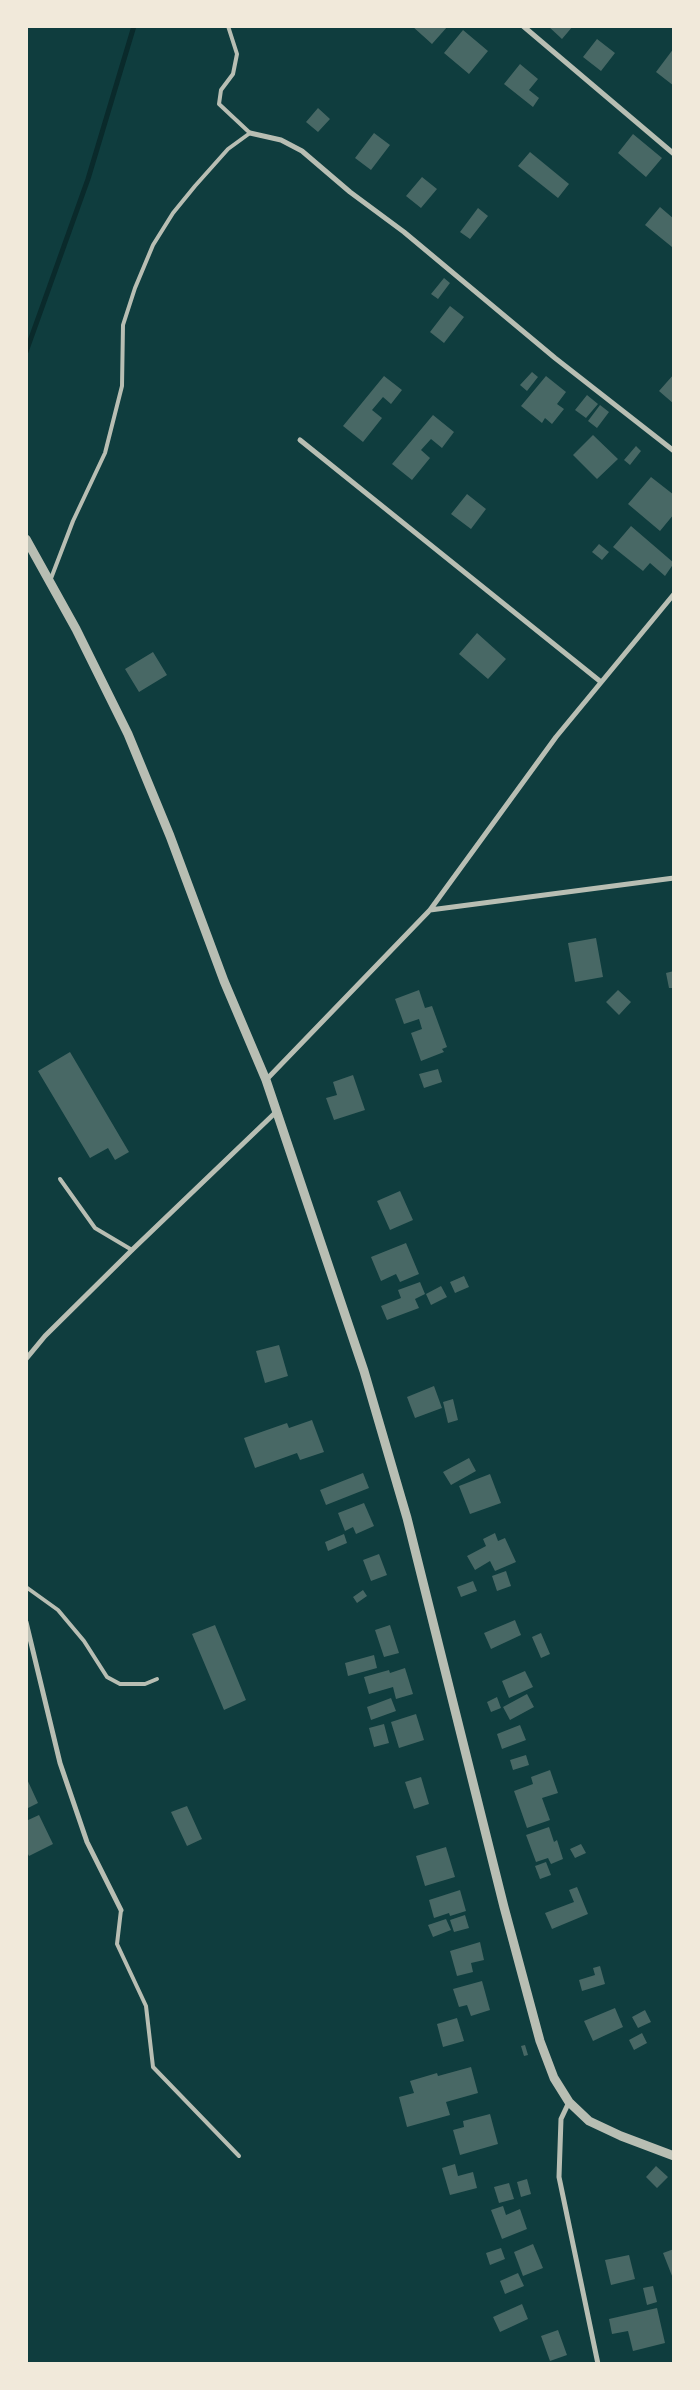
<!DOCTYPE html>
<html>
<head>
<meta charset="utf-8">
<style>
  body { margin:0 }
  #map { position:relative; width:700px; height:2390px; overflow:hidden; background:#0f3d3e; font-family:Georgia,serif }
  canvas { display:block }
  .frame { position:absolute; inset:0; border:28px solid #f1e9da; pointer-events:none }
</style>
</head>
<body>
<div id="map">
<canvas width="700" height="2390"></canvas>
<div class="frame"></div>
</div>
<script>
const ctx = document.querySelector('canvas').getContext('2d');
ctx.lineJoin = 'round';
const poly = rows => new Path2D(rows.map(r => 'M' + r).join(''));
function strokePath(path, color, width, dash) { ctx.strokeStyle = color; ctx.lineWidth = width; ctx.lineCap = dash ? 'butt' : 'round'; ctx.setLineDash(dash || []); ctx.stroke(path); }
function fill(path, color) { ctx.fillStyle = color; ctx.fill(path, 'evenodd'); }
const stream = poly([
  [26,352,88,179,134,26]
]);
const building = poly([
  [412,26,448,26,432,44],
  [548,26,573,26,562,39],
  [463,30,488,51,469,74,444,53],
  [597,39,615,53,601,71,583,57],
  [674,48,674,86,656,72],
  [520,64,538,79,529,90,539,98,533,107,504,84],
  [318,108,330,119,318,132,306,122],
  [374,133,390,145,371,170,355,158],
  [633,134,662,158,646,177,618,153],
  [530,152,569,184,558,198,518,166],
  [422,177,437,189,421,208,406,196],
  [660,207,674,219,672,247,645,225],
  [478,208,488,216,470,239,460,232],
  [444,278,450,283,438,299,431,294],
  [450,306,464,317,444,343,430,332],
  [532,372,538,377,527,391,520,385],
  [674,374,674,404,659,391],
  [384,376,402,390,391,404,383,397,372,410,382,418,363,442,343,426],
  [546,376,566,392,557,404,564,409,552,424,545,418,542,423,521,406],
  [587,395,598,404,586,418,575,410],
  [600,405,609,412,597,428,588,421],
  [433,415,454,432,442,448,431,439,421,450,430,458,412,480,392,464],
  [593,435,618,459,597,479,573,455],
  [636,446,641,451,630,465,624,460],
  [651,477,674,495,674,514,660,531,628,504],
  [467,494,486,509,471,529,451,514],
  [631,526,674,563,665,576,650,563,643,571,613,547],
  [599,544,609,552,602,560,592,552],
  [477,633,506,659,488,679,459,654],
  [153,652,167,675,139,692,125,669],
  [596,938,603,977,575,982,568,943],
  [674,971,674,988,669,988,666,973],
  [419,990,425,1008,432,1006,447,1047,442,1049,444,1052,421,1061,411,1033,422,1029,419,1019,404,1024,395,999],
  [618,990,631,1002,619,1015,606,1002],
  [70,1052,129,1152,115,1160,108,1148,90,1158,38,1071],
  [438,1069,442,1082,424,1088,419,1074],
  [353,1075,365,1110,334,1120,326,1098,337,1095,333,1082],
  [400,1191,413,1220,390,1230,377,1201],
  [406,1243,419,1274,400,1282,396,1274,381,1281,371,1257],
  [464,1276,469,1287,455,1293,450,1282],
  [420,1282,425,1294,415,1299,419,1308,387,1320,381,1306,401,1298,398,1290],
  [441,1286,447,1297,431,1305,426,1294],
  [279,1345,288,1376,265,1383,256,1351],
  [434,1386,442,1408,415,1418,407,1397],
  [453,1399,458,1420,448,1423,443,1402],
  [312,1420,324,1452,300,1460,297,1453,255,1468,244,1438,287,1423,289,1428],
  [469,1458,476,1471,451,1485,443,1472],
  [363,1473,369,1488,326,1505,320,1490],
  [490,1474,501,1503,470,1514,459,1486],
  [364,1503,374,1526,356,1534,353,1527,345,1531,338,1513],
  [495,1533,498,1541,505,1538,516,1562,495,1571,490,1561,475,1570,467,1556,486,1546,483,1539],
  [344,1534,347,1543,328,1551,325,1542],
  [379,1554,387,1575,371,1581,363,1560],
  [506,1571,511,1586,497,1591,492,1576],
  [473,1581,477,1591,461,1597,457,1587],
  [363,1590,367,1596,357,1603,353,1597],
  [515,1620,521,1635,491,1649,484,1633],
  [215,1625,246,1700,224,1710,192,1634],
  [390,1625,399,1653,384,1657,375,1630],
  [541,1633,550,1654,541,1658,532,1637],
  [374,1655,377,1668,348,1676,345,1663],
  [405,1668,413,1694,396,1699,393,1687,369,1694,364,1677,389,1670,390,1673],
  [525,1671,533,1687,509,1698,502,1681],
  [527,1694,534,1707,510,1720,503,1707],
  [497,1697,501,1708,491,1712,487,1702],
  [391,1698,396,1711,371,1720,367,1707],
  [416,1714,424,1740,399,1748,391,1722],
  [384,1724,389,1743,374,1747,369,1728],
  [520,1725,526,1740,502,1749,497,1734],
  [526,1755,529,1765,513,1770,510,1760],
  [550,1770,558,1793,542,1798,550,1820,527,1828,514,1791,533,1784,531,1777],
  [26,1777,38,1803,26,1809],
  [421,1777,429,1804,414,1809,405,1782],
  [187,1806,202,1839,187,1846,171,1812],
  [39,1815,53,1844,29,1856,26,1850,26,1821],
  [549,1827,554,1842,557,1840,563,1859,551,1864,548,1858,536,1862,526,1835],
  [581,1844,586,1853,575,1858,570,1849],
  [446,1847,455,1877,425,1886,416,1856],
  [546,1862,551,1875,540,1879,535,1866],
  [577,1887,588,1914,552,1929,545,1913,574,1902,569,1890],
  [460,1890,466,1911,450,1916,449,1913,434,1918,429,1900],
  [465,1915,469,1928,454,1932,450,1920],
  [446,1919,451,1930,433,1937,428,1925],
  [480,1942,484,1960,471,1963,473,1972,457,1976,450,1951],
  [600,1966,605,1984,582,1991,579,1980,595,1975,593,1968],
  [482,1981,490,2010,471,2016,467,2005,459,2007,453,1989],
  [615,2008,623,2027,593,2041,584,2021],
  [645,2010,651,2022,638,2028,632,2017],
  [457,2018,464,2041,443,2047,437,2024],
  [642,2033,647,2043,634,2050,629,2040],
  [525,2045,528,2055,524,2056,521,2046],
  [471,2067,478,2093,446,2102,450,2115,407,2127,399,2097,414,2093,410,2081,437,2073,438,2076],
  [490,2114,498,2144,460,2155,453,2130,464,2127,463,2121],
  [455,2164,458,2176,473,2172,477,2188,450,2195,442,2168],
  [656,2166,668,2177,657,2188,646,2177],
  [527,2179,531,2194,521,2197,517,2182],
  [509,2183,514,2199,499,2203,494,2187],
  [503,2206,506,2215,520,2209,527,2229,502,2239,491,2210],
  [533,2244,543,2268,523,2276,514,2252],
  [501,2248,505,2259,490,2265,486,2253],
  [674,2249,674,2281,663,2253],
  [629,2255,635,2279,611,2285,605,2260],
  [518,2273,524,2286,505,2294,500,2281],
  [653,2286,657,2302,647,2305,643,2288],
  [522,2304,528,2319,500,2332,493,2317],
  [657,2308,665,2343,633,2351,628,2331,612,2334,609,2319],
  [558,2330,567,2355,550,2361,541,2336]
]);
const service = poly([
  [50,581,73,521,105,453,122,386,123,325,135,288,153,245,173,213,195,186,228,149,250,133,219,104,221,90,233,74,237,54,228,26],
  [60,1179,95,1228,132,1250],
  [26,1587,58,1610,84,1641,107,1677,120,1684,145,1684,157,1679],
  [121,1910,117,1944,146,2006,153,2067,239,2156]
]);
const minor = poly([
  [523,26,674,154],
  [250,133,281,140,302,151,350,192,404,232,555,358,674,451],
  [300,440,601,682],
  [430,910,556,737,674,594],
  [266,1080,430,910,674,878],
  [26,1359,45,1336,132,1250,276,1112],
  [26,1622,60,1763,87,1842,121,1910],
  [569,2102,561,2119,559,2177,598,2364]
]);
const tertiary = poly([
  [26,539,76,629,128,734,170,836,224,981,266,1080,364,1371,407,1518,504,1907,540,2041,554,2078,569,2102,589,2121,621,2136,674,2156]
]);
strokePath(stream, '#0a2a2b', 5);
fill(building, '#486865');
strokePath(service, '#b8beb3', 4);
strokePath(minor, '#b8beb3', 5);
strokePath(tertiary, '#b8beb3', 9);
</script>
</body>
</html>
